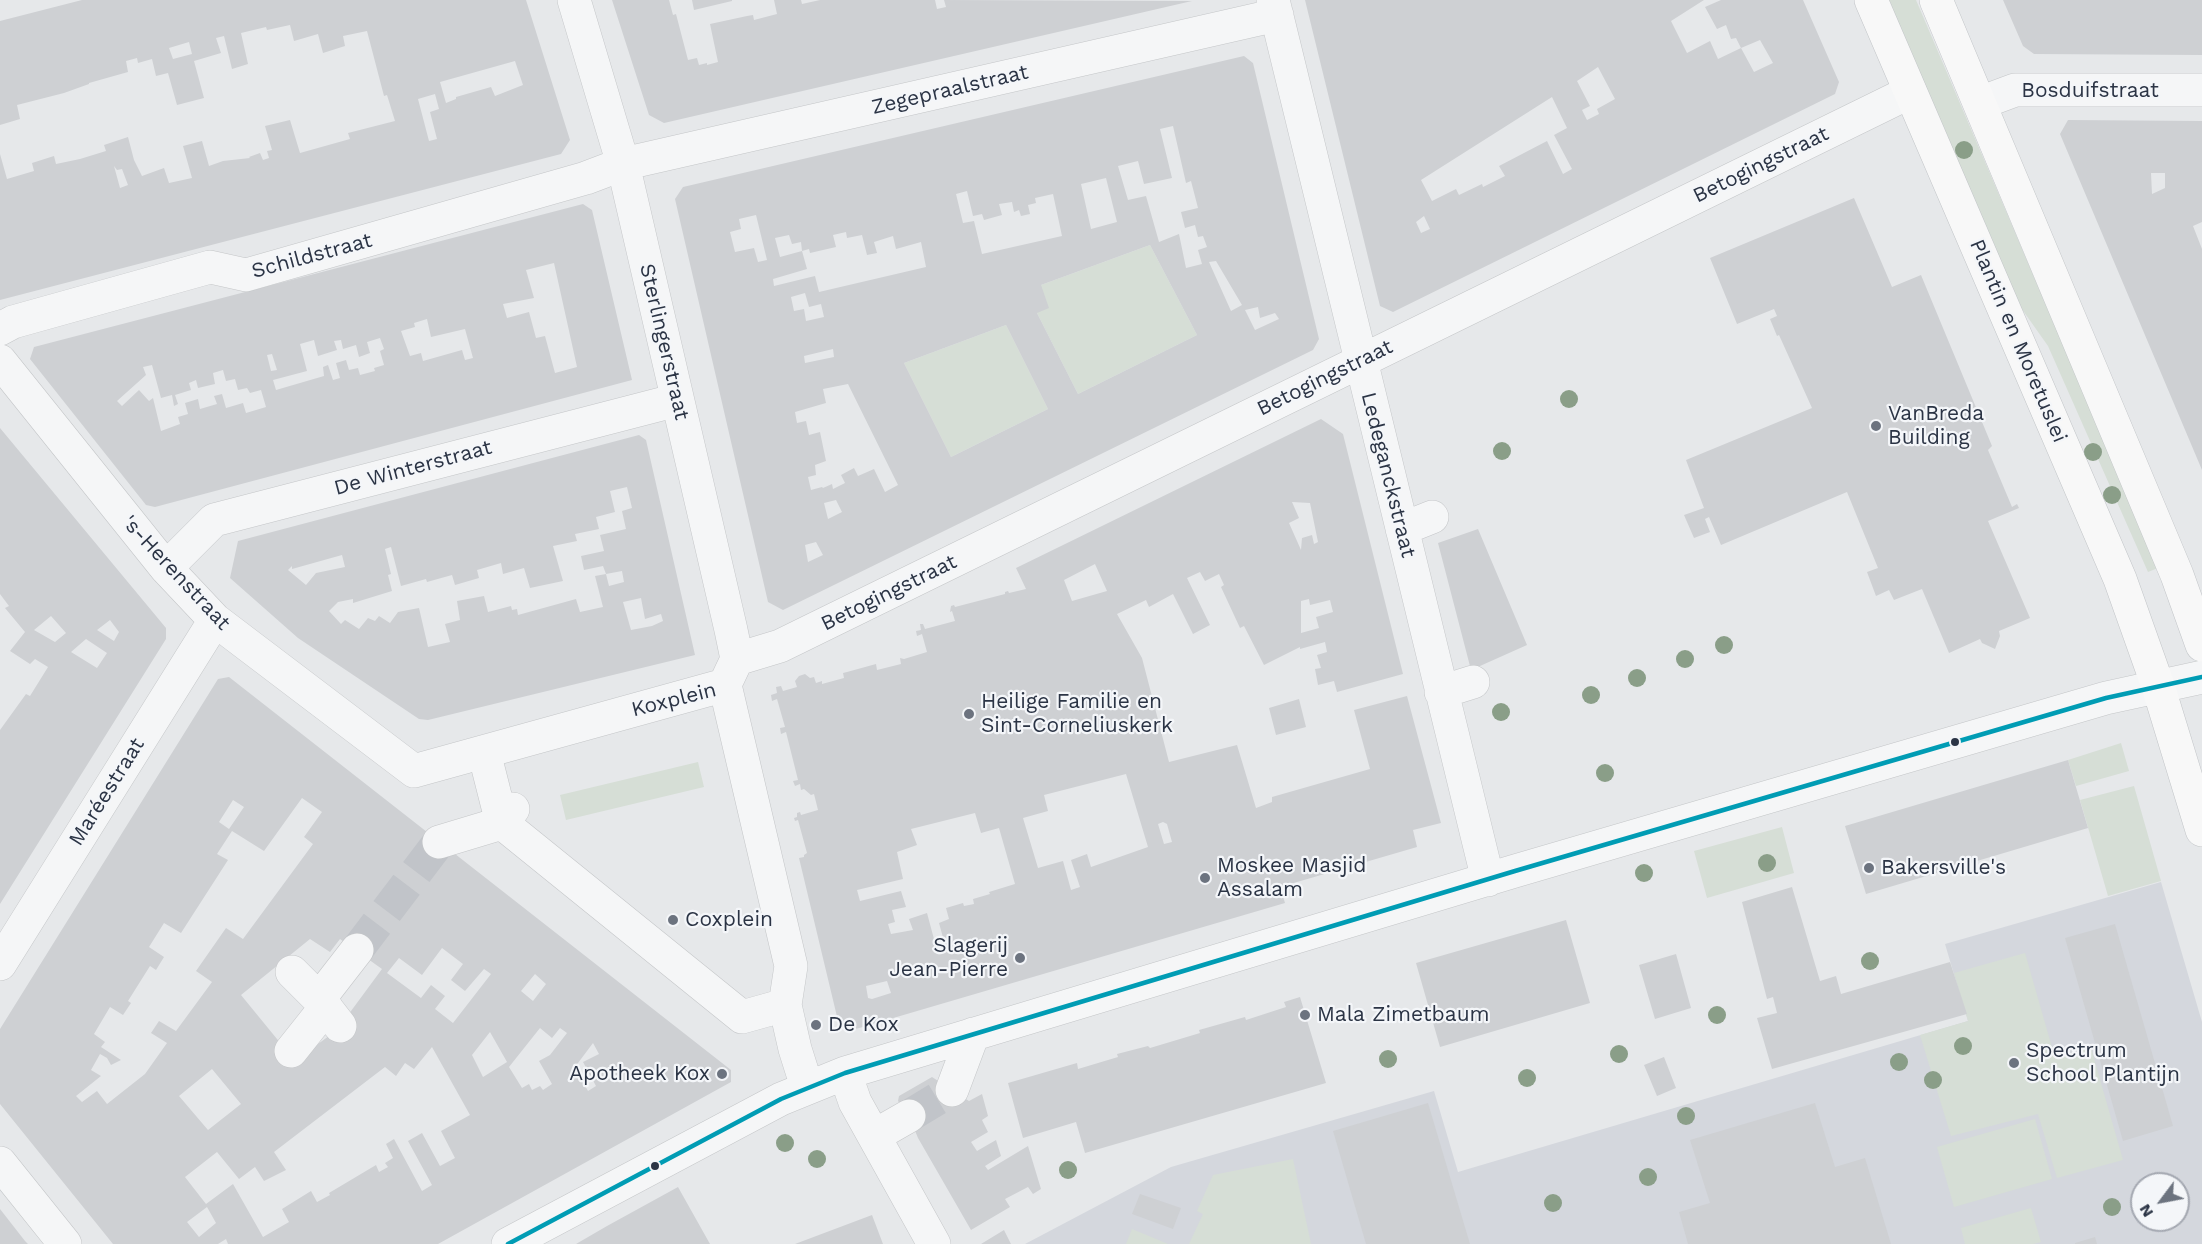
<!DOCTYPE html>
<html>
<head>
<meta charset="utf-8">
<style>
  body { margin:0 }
  #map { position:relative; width:2202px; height:1244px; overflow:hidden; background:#e6e8ea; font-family:"Work Sans",sans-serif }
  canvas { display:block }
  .north { position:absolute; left:2130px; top:1172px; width:60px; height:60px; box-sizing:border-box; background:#f4f6f9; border:2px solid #a4a8b1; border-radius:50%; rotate:238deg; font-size:16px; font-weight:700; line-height:24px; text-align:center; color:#2b3445 }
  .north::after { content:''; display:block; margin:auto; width:21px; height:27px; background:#6c737f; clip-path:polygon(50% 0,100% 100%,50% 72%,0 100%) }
</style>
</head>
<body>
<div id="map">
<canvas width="2202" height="1244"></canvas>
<div class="north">N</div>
</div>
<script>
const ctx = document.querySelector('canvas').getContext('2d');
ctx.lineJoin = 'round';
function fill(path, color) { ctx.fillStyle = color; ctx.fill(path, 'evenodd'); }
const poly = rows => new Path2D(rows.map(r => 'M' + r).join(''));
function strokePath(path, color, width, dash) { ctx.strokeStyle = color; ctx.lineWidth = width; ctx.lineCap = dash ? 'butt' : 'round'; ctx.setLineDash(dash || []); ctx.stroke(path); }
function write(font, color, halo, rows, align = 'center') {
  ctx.font = font + ' "Work Sans",sans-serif'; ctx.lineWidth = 4.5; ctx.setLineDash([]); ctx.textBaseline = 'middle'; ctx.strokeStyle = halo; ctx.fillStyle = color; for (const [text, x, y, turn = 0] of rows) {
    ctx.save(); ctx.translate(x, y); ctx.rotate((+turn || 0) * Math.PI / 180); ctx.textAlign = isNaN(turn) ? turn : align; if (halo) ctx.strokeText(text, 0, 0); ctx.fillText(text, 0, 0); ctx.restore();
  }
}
const built = poly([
  [2161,882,2202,1022,2202,1244,1025,1244,1171,1167,1434,1091,1458,1172,1968,1021,1945,944],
  [2142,1184,2178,1184,2178,1220,2142,1220]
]);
const green = poly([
  [1889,0,1916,0,2158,568,2148,572,2048,346,2012,295],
  [1150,245,1197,335,1078,394,1037,313,1041,285],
  [1006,325,1048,409,951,457,904,363],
  [2121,743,2129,771,2076,786,2068,760],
  [698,762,704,787,566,820,560,795],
  [2134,786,2161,881,2108,896,2080,800],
  [1782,827,1794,873,1707,898,1694,851],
  [2025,953,2055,1058,2091,1048,2123,1160,2057,1178,2038,1114,1951,1136,1920,1035,1968,1021,1954,973],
  [2035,1119,2052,1179,1954,1207,1937,1147],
  [1293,1159,1311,1244,1189,1244,1203,1214,1197,1211,1213,1175],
  [2031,1208,2041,1242,2033,1244,1965,1244,1961,1228],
  [1132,1229,1168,1244,1126,1244]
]);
const building = poly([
  [82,0,526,0,570,140,561,154,0,300,0,154,7,179,34,171,32,163,54,156,56,164,80,159,106,151,104,145,128,137,134,160,142,176,164,168,169,183,192,178,183,146,202,141,209,166,223,161,250,158,249,157,260,153,263,160,269,158,267,151,272,150,265,126,290,120,300,153,350,139,348,133,395,121,387,95,384,96,367,31,343,36,345,46,323,53,318,34,294,41,290,25,267,30,266,27,241,33,248,64,232,69,224,36,216,38,221,53,194,61,204,98,177,105,168,73,156,76,152,59,138,63,137,58,126,61,128,72,89,83,89,84,64,93,17,105,20,119,0,125,0,21],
  [189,42,192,54,173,59,169,48],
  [515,61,523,85,495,96,491,87,456,97,456,99,446,103,440,82],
  [435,94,439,109,430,112,437,139,429,141,418,99],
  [114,166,117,170,122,169,128,185,120,188],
  [612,0,669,0,673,15,676,14,688,60,697,58,699,65,707,63,707,65,718,62,710,24,747,16,753,15,754,20,777,14,774,0,801,0,802,4,820,0,935,0,937,9,946,7,944,0,1192,1,664,123,649,115],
  [692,0,732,0,732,1,694,10],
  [1305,0,1704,0,1671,21,1687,53,1710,41,1718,59,1741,48,1754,72,1773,63,1760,40,1741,48,1736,38,1731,39,1726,25,1717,29,1705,7,1721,0,1803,0,1839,82,1835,94,1393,312,1380,306],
  [1598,67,1615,99,1597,109,1599,114,1587,120,1582,110,1590,106,1577,81],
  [1552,97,1567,128,1554,135,1572,169,1563,174,1547,141,1499,166,1505,176,1483,187,1482,184,1459,195,1456,189,1432,201,1421,180],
  [1424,216,1430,229,1421,233,1416,222],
  [2003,0,2202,0,2202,55,2034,54,2023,46],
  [1244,56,1253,63,1319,339,1313,350,783,610,768,602,675,199,683,187],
  [1173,126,1186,183,1191,181,1198,208,1181,212,1185,228,1195,225,1198,237,1203,236,1207,247,1198,250,1202,264,1186,268,1179,234,1159,242,1146,196,1128,200,1118,166,1138,161,1144,184,1172,178,1160,129],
  [1106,178,1117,222,1091,229,1081,184],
  [967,191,973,216,982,214,984,220,1002,215,999,204,1012,202,1014,212,1019,210,1021,216,1030,214,1028,205,1036,203,1035,198,1053,194,1062,236,982,254,974,221,963,223,956,194],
  [756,215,767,260,758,262,754,248,735,252,730,232,741,229,739,219],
  [846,232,847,238,862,235,867,255,877,253,874,242,893,236,896,249,921,242,926,267,819,292,815,276,774,286,773,279,807,269,802,251,780,257,775,238,789,235,792,244,801,242,802,251,809,249,810,253,836,247,833,235],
  [1150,245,1197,335,1078,394,1037,313,1049,308,1041,285],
  [1216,261,1242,305,1231,311,1209,262],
  [805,293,809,307,821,304,824,317,806,321,804,309,794,311,791,297],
  [1258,307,1260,318,1275,313,1279,319,1255,330,1245,310],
  [1006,325,1048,409,951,457,904,363],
  [833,349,834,357,805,363,804,356],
  [848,384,898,485,885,492,874,469,858,476,854,468,841,475,845,483,833,489,832,484,823,488,822,487,811,490,808,477,816,475,815,465,826,461,820,432,809,435,806,421,797,423,795,412,826,403,823,389],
  [836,500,842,512,828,519,824,503],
  [816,542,823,555,808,562,805,545],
  [2068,120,2202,121,2202,222,2193,226,2202,249,2202,470,2060,134],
  [2151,173,2165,173,2165,188,2152,194],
  [1854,198,1892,287,1921,275,1992,446,1988,450,2012,507,2017,504,2019,508,1988,521,2030,618,1999,631,2000,636,1995,649,1982,643,1980,639,1949,653,1922,589,1894,600,1889,590,1876,596,1867,572,1878,568,1847,492,1721,545,1709,517,1705,519,1710,532,1694,538,1684,515,1704,508,1686,460,1812,408,1779,335,1777,336,1770,319,1777,316,1774,309,1737,324,1710,258],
  [583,204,592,210,632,380,155,507,146,505,30,359,34,347],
  [554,263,577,367,555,373,545,336,536,338,529,312,507,318,503,304,534,298,526,270],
  [427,319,431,337,465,329,473,358,465,360,462,350,423,361,421,353,410,356,401,331,415,327,414,323],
  [380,338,384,349,380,351,384,365,374,368,375,371,360,375,358,368,349,370,346,360,336,363,340,378,333,380,328,365,323,367,324,376,276,390,273,380,307,371,300,344,314,340,318,356,337,350,334,341,341,340,343,349,356,345,359,357,370,353,367,342],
  [272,354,277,370,271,371,267,355],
  [152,365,161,398,172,395,174,406,178,404,175,395,191,390,189,383,196,380,198,388,215,384,213,373,223,370,226,381,235,379,238,390,247,388,250,393,261,390,266,407,246,413,243,403,226,408,222,394,214,396,217,404,200,409,198,399,185,403,188,414,178,417,180,424,161,431,153,398,149,401,139,390,122,406,117,401,146,375,143,367],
  [1321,419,1343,434,1403,674,1337,692,1334,681,1318,685,1315,669,1321,668,1317,655,1327,652,1325,642,1300,649,1300,647,1264,665,1244,626,1240,628,1221,587,1224,585,1219,574,1205,581,1200,572,1187,578,1210,625,1193,634,1173,594,1149,607,1146,600,1117,614,1142,658,1169,762,1237,745,1256,808,1272,802,1272,797,1370,769,1354,710,1407,696,1441,823,1413,830,1417,847,1280,887,1285,903,849,1031,839,1025,799,858,804,857,804,855,807,853,798,820,795,821,794,818,797,817,797,813,800,812,801,815,818,810,814,794,811,795,804,789,801,790,800,784,795,786,793,781,798,780,786,732,781,734,780,728,785,727,777,699,772,701,771,695,777,693,776,687,781,686,783,691,797,687,795,681,799,676,805,674,810,678,814,677,816,683,822,681,822,684,844,678,843,673,847,672,876,664,877,670,901,664,900,658,904,659,927,652,922,634,917,636,916,631,921,630,920,624,923,624,925,629,955,621,952,611,950,612,951,606,954,605,955,607,1005,594,1005,592,1008,591,1009,593,1026,589,1016,568],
  [1292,502,1310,503,1318,542,1314,544,1312,535,1302,538,1301,550,1289,523,1299,518],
  [1095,564,1107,591,1072,601,1064,580],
  [1309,599,1310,605,1330,600,1333,612,1316,617,1319,628,1301,633,1301,601],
  [1126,774,1148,847,1091,867,1087,854,1071,860,1080,887,1071,890,1063,861,1038,868,1023,818,1048,811,1044,795],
  [975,813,981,833,999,828,1015,884,989,892,990,894,973,899,974,904,964,906,963,903,946,908,949,919,939,923,947,952,938,954,927,913,909,919,913,930,891,934,888,924,895,922,892,910,906,907,901,891,860,901,857,890,903,879,897,852,917,845,911,829],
  [1163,822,1167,824,1172,842,1164,844,1158,824],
  [887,981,891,993,872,999,868,998,866,986],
  [0,428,166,628,166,639,0,904,0,730,26,694,30,696,48,667,35,659,30,664,10,651,25,632,5,608,9,606,0,594],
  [51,616,66,633,55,642,34,630],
  [110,620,119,632,114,641,97,630],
  [86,639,107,653,97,668,71,652],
  [639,435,646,440,695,655,428,720,419,719,298,638,230,578,238,541],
  [627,487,632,508,622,511,626,529,600,535,604,551,581,556,584,570,603,566,606,574,595,576,603,607,580,612,576,599,518,615,517,609,512,610,511,606,488,612,484,596,457,601,460,620,445,624,450,642,428,647,419,608,398,612,390,623,379,616,375,621,368,618,359,629,345,620,341,624,329,611,338,602,353,599,353,603,392,591,388,575,391,574,385,549,391,547,401,586,426,579,427,582,452,575,455,585,479,578,477,570,501,563,503,574,524,568,530,588,563,581,553,546,577,541,575,534,599,529,596,517,615,512,610,491],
  [342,555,345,567,316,573,306,585,288,570,292,566,292,569],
  [622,571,624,582,609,586,606,574],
  [641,598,645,619,661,614,663,621,652,626,631,630,623,602],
  [1478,529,1527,645,1471,670,1438,543],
  [229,677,731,1070,731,1082,438,1244,228,1244,226,1239,218,1244,113,1244,0,1104,0,1029,218,679],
  [302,798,322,812,304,837,313,844,243,939,226,928,196,971,212,982,176,1031,159,1021,151,1033,167,1043,145,1074,107,1104,97,1091,82,1102,76,1096,101,1076,91,1070,100,1054,107,1058,111,1065,121,1060,101,1047,105,1042,94,1034,110,1007,123,1015,131,1003,128,1001,150,966,156,970,164,957,149,947,164,923,181,933,228,860,217,854,232,831,264,851],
  [233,800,244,807,229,829,219,822],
  [310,939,330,952,340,939,382,969,337,1030,295,1061,241,995],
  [442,948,463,964,451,980,465,991,484,969,491,974,453,1023,435,1009,445,996,431,985,421,998,387,973,399,958,422,975],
  [535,974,546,984,533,1001,521,991],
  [540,1028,552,1038,560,1028,567,1033,550,1055,539,1061,552,1084,543,1090,540,1086,532,1090,529,1084,522,1088,509,1067],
  [490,1032,507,1062,483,1077,472,1055],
  [593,1043,599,1054,583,1062,596,1086,588,1091,575,1067],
  [432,1047,470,1115,441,1131,455,1158,440,1166,422,1133,408,1141,432,1185,422,1191,394,1139,386,1144,393,1158,385,1163,388,1167,379,1172,376,1165,329,1193,330,1195,317,1202,311,1191,282,1209,289,1222,263,1237,233,1184,206,1204,185,1177,217,1152,239,1179,255,1167,264,1181,286,1170,274,1152,385,1067,396,1076,405,1063,414,1069],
  [212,1069,241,1104,208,1130,179,1096],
  [207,1207,216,1223,199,1237,187,1222],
  [1299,699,1306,727,1276,735,1269,708],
  [2068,760,2088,828,1866,894,1845,826],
  [1792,887,1820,981,1836,976,1841,994,1950,962,1967,1014,1772,1069,1757,1018,1777,1013,1773,997,1767,999,1742,902],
  [1566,920,1590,1003,1440,1047,1416,963],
  [2115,924,2173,1126,2123,1141,2065,938],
  [1676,954,1691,1008,1655,1019,1639,965],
  [1300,997,1326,1083,1085,1153,1076,1122,1023,1138,1008,1083,1077,1063,1078,1069,1118,1057,1117,1054,1148,1046,1150,1048,1200,1033,1199,1030,1245,1017,1246,1020,1286,1007,1284,1002],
  [1664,1057,1676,1088,1657,1096,1644,1065],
  [932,1077,969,1101,982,1094,988,1116,982,1120,988,1132,971,1142,977,1151,996,1140,1001,1156,985,1166,988,1170,1028,1146,1041,1189,1033,1194,1028,1187,1005,1199,1010,1207,971,1230,918,1138,909,1116,898,1101,899,1096],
  [1428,1103,1470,1244,1366,1244,1333,1131],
  [1815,1103,1835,1167,1865,1158,1891,1244,1688,1244,1679,1212,1710,1203,1690,1140],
  [678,1187,710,1244,576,1244,607,1226],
  [1140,1194,1181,1208,1173,1229,1132,1214],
  [0,1209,25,1241,28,1244,0,1244],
  [872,1215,883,1244,795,1244],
  [1004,1230,1011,1244,981,1244],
  [2095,1237,2097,1244,2075,1244,2075,1243]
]);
const minorTunnel = poly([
  [357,950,439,842],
  [909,1116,952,1090]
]);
const minor = poly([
  [574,0,623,164,731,630,737,659,728,678],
  [1273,0,1488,880],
  [1980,103,2015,90,2202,90],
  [0,329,13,322,210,267,246,275,586,178,623,164,1277,15],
  [0,361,166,568,215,620,414,771,725,685],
  [1402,529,1432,517],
  [166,568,214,520,677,400],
  [737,659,780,646,1910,92],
  [725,685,791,966,785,1005,795,1049,807,1087],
  [1441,692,1473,682],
  [484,752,502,823,742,1017,785,1005],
  [439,842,502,823,513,809],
  [0,964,215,620],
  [292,972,319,999],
  [340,1026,319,999,357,950],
  [291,1051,326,1007],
  [845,1073,855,1102,934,1244],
  [952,1090,973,1034],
  [874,1136,909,1116],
  [0,1163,65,1244],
  [508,1244,781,1099,845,1073,1515,871,2106,698,2202,677]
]);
const major = poly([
  [1871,0,2120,579,2158,686,2202,830],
  [1936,0,2177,575,2202,645]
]);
const bus1 = poly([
  [508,1244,781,1099,845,1073,1515,871,2106,698,2202,677]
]);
const trees = [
  [1964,150],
  [1569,399],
  [1502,451],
  [2093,452],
  [2112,495],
  [1724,645],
  [1685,659],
  [1637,678],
  [1591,695],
  [1501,712],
  [1605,773],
  [1767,863],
  [1644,873],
  [1870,961],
  [1717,1015],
  [1963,1046],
  [1619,1054],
  [1388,1059],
  [1899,1062],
  [1527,1078],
  [1933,1080],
  [1686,1116],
  [785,1143],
  [817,1159],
  [1068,1170],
  [1648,1177],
  [1553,1203],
  [2112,1207]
];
const markers = [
  [1876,426,6,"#6c737f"],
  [969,714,6,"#6c737f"],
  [1955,742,5,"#2b3445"],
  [1869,868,6,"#6c737f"],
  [1205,878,6,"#6c737f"],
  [673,920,6,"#6c737f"],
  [1020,958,6,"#6c737f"],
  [1305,1015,6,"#6c737f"],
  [816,1025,6,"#6c737f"],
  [2014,1063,6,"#6c737f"],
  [722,1074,6,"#6c737f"],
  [655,1166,5,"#2b3445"]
];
const streetNames = [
  ["Zegepraalstraat",950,90,-13],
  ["Bosduifstraat",2090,91],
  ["Betogingstraat",1761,165,-26],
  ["Schildstraat",312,256,-15],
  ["Plantin en Moretuslei",2018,341,67],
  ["Sterlingerstraat",664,342,77],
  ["Betogingstraat",1325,378,-26],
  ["De Winterstraat",413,468,-15],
  ["Ledeganckstraat",1388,475,76],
  ["'s-Herenstraat",176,573,47],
  ["Betogingstraat",889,593,-26],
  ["Koxplein",674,700,-14],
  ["Maréestraat",107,792,-58]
];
const poiNames = [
  ["VanBreda",1888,414],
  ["Building",1888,438],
  ["Heilige Familie en",981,702],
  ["Sint-Corneliuskerk",981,726],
  ["Moskee Masjid",1217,866],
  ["Assalam",1217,890],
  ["Bakersville's",1881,868],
  ["Coxplein",685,920],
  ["Slagerij",1008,946,"right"],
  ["Jean-Pierre",1008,970,"right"],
  ["Mala Zimetbaum",1317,1015],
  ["De Kox",828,1025],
  ["Spectrum",2026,1051],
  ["School Plantijn",2026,1075],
  ["Apotheek Kox",710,1074,"right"]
];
fill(built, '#d4d7dd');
fill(green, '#d6ded6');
fill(building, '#ced0d3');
strokePath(minorTunnel, '#c1c4c9', 33, [33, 16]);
strokePath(minor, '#c4c6c8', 34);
strokePath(major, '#c2c5c8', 34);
strokePath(minor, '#f5f6f7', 33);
strokePath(major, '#f8f8f8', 33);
strokePath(bus1, '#009cb4', 4.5);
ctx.fillStyle = '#8a9e88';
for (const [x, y] of trees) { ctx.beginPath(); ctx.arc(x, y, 9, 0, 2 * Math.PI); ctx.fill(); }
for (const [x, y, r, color] of markers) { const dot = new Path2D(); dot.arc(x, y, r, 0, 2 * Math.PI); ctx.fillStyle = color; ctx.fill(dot); strokePath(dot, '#f4f6f9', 2); }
write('21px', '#2b3445', '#f4f6f9', streetNames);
write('21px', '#2b3445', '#f4f6f9', poiNames, 'left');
</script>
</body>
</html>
